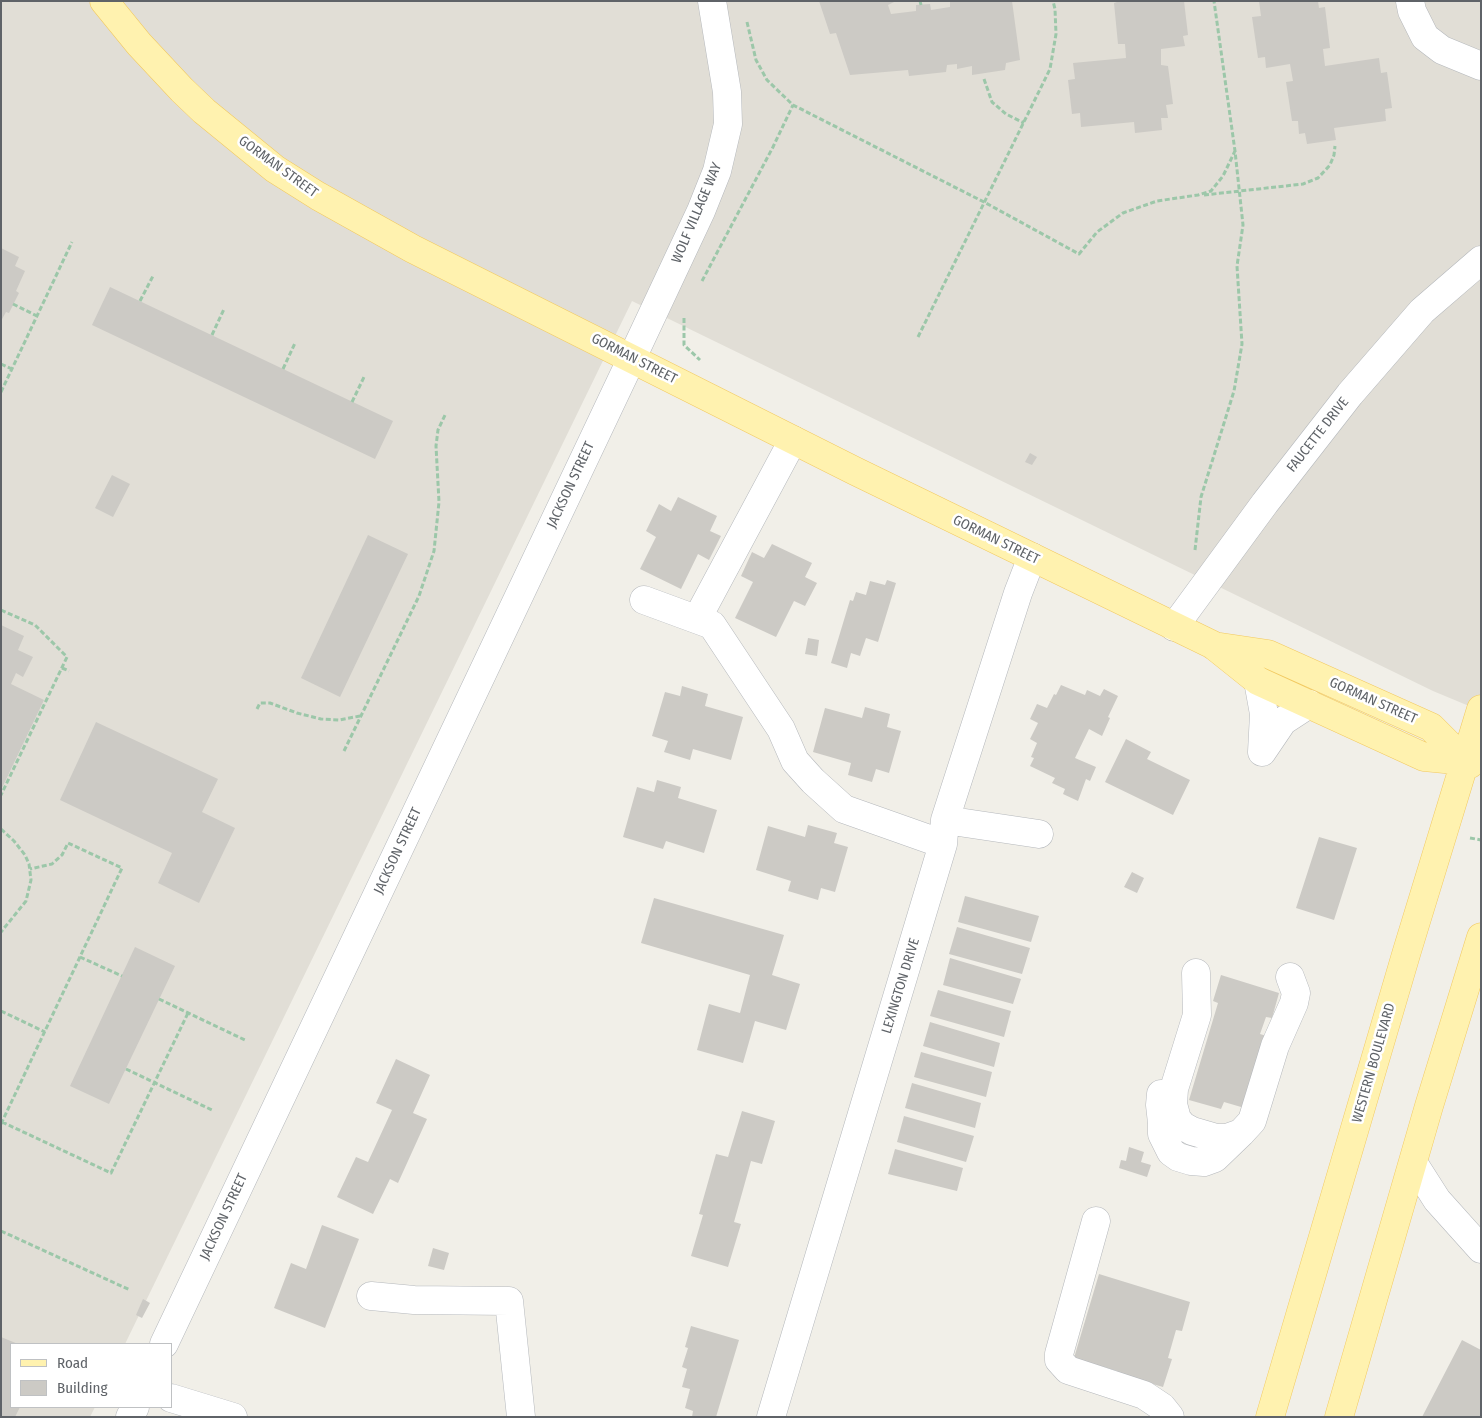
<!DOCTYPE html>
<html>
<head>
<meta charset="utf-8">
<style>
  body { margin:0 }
  #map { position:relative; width:1482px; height:1418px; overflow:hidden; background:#f1efe8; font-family:"Fira Sans Condensed",sans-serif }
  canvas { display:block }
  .frame { position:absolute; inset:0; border:2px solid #5f6368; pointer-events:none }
  .legend { position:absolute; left:10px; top:1343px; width:162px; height:65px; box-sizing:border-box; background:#fff; border:1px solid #bfc1c3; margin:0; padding:6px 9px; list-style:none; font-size:15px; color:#5f6368 }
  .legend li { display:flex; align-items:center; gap:10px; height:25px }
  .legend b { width:25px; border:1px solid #bfc1c3 }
</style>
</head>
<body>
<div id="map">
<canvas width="1482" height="1418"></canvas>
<div class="frame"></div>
<ul class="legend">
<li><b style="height:6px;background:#fff2af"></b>Road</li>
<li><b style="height:14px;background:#cccac5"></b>Building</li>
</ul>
</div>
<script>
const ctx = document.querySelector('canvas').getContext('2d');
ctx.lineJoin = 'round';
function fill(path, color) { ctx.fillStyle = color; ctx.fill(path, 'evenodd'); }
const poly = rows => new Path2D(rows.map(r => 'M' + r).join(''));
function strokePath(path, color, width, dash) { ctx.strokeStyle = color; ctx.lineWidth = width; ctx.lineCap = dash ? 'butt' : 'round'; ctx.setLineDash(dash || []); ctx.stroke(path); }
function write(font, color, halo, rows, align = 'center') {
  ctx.font = font + ' "Fira Sans Condensed",sans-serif'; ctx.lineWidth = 5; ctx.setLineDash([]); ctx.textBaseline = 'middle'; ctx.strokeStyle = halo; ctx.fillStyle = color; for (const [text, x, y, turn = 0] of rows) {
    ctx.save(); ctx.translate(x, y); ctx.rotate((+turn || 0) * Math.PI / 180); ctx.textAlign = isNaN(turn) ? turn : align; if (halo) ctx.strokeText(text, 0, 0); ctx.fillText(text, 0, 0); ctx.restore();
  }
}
const education = poly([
  [1,1,1481,1,1481,711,1433,691,632,301,125,1344,11,1344,11,1407,95,1407,90,1417,1,1417]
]);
const building = poly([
  [819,1,896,1,888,5,891,14,916,11,916,5,930,4,931,10,950,7,950,1,1012,1,1020,60,1006,63,1005,70,972,75,972,66,957,69,957,64,947,65,946,72,909,76,908,70,850,75,836,33,830,34],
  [1120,1,1184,1,1188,35,1183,36,1185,46,1161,49,1161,65,1168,66,1173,104,1166,105,1168,118,1161,118,1162,130,1135,133,1134,122,1081,127,1080,113,1072,114,1068,80,1075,79,1073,63,1126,58,1125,44,1118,44,1114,3],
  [1259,1,1318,1,1319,8,1325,7,1330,48,1323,49,1325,66,1379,58,1381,73,1387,72,1392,108,1385,109,1386,121,1334,128,1336,140,1307,144,1305,133,1299,134,1298,121,1292,121,1286,82,1293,81,1290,64,1266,68,1265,57,1258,58,1252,17,1261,16],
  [1,248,19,257,15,266,25,271,16,291,19,293,9,313,6,312,1,321],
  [110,287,393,421,375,459,92,325],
  [1030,453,1037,457,1032,465,1025,462],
  [112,475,130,484,113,517,95,508],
  [678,497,717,516,710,531,721,536,709,560,698,554,681,589,640,569,656,537,646,531,659,504,671,511],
  [368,535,408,554,340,697,301,678],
  [772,544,812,563,805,577,817,583,805,606,794,601,776,637,735,618,753,582,741,576,752,552,764,558],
  [887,580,896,583,878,642,866,638,860,656,851,653,847,668,831,663,850,600,853,601,856,592,866,595,870,581,885,585],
  [1,625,24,636,18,650,33,657,23,677,16,673,11,684,44,700,1,790],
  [808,638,819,640,817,656,805,654],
  [1061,685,1085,695,1087,690,1100,696,1104,689,1118,696,1108,717,1110,718,1102,736,1089,729,1075,758,1096,767,1090,781,1086,779,1078,801,1063,794,1065,789,1052,783,1055,778,1030,766,1034,758,1031,757,1037,743,1030,739,1038,723,1030,719,1037,704,1047,708,1054,694,1056,695],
  [682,686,708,694,705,706,743,717,731,760,693,749,690,760,664,752,668,741,652,736,665,692,680,696],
  [865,707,890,714,887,727,901,731,889,773,876,769,872,782,848,775,851,763,813,752,825,708,862,718],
  [96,722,218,779,202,812,235,828,199,903,158,883,172,853,60,800],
  [1126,739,1151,752,1147,759,1190,780,1173,815,1105,782],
  [657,780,681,787,678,798,717,810,704,853,666,841,663,849,623,837,637,787,654,792],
  [808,825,837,833,834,843,848,847,835,892,821,888,818,900,788,891,791,881,756,870,768,826,805,837],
  [1319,837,1357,848,1334,920,1296,908],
  [1132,872,1144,878,1137,893,1124,887],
  [965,896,1039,916,1031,942,958,922],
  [654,898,784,935,772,975,800,984,786,1030,755,1021,743,1063,697,1050,709,1004,740,1013,750,975,641,943],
  [957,927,1030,948,1022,974,949,954],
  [135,947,175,966,109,1104,70,1086],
  [950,958,1021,979,1013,1004,943,985],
  [1221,975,1279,993,1272,1018,1266,1017,1260,1034,1270,1037,1248,1109,1224,1102,1221,1109,1189,1100,1218,1003,1213,1001],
  [938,990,1011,1011,1004,1037,930,1016],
  [930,1022,1000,1043,994,1067,923,1046],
  [921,1052,992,1072,986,1097,914,1077],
  [396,1059,430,1075,413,1113,427,1119,398,1183,390,1179,373,1214,337,1197,356,1157,368,1162,392,1110,376,1103],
  [912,1083,981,1103,975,1128,905,1108],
  [742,1111,775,1121,762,1164,751,1161,734,1222,741,1224,728,1267,691,1256,703,1215,699,1214,716,1154,728,1157],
  [904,1116,974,1136,966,1162,897,1142],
  [1129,1147,1144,1152,1141,1162,1151,1165,1147,1177,1119,1168,1121,1160,1126,1161],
  [895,1149,963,1168,957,1191,888,1174],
  [322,1225,359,1239,325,1328,274,1308,291,1263,306,1269],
  [433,1248,449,1253,444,1270,428,1266],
  [1099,1274,1190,1302,1182,1331,1176,1330,1168,1358,1172,1359,1163,1387,1132,1378,1114,1380,1117,1371,1074,1358],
  [143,1299,150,1303,142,1318,136,1315],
  [691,1326,739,1340,716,1417,692,1417,693,1411,685,1408,690,1389,682,1387,687,1369,682,1367,688,1348,685,1347],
  [1,1337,18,1344,11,1344,11,1407,20,1407,15,1417,1,1417],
  [1462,1340,1481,1350,1481,1417,1422,1417]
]);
const path = poly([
  [920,1,921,5],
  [747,22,756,60,767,80,793,105,984,202,1079,254,1097,232,1123,213,1157,201,1198,195,1211,191,1223,176,1235,151],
  [984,79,992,102,1006,114,1024,123],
  [1204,195,1303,184,1318,178,1330,165,1334,155,1335,146],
  [702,281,773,147,793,105],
  [140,301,153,276],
  [13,304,37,316],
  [684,318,684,345,700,360],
  [212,335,224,309],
  [918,337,1050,69,1056,34,1055,9,1053,1],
  [1,364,12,369],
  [283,369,295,343],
  [1,392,72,242],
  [352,402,365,375],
  [1195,550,1201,497,1234,391,1242,344,1237,266,1243,225,1235,151,1214,1],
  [1,610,35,625,67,657,1,795],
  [62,668,69,671],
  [257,709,260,703,270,703,297,713,321,719,339,720,360,716],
  [344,751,419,596,434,551,439,502,436,446,438,430,446,413],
  [1,829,14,841,25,855,29,864,31,880,26,901,1,932],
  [1470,838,1481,840],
  [80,957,122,976],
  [159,999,247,1041],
  [1,1011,45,1032],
  [126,1069,214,1111],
  [2,1122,111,1173,188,1013],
  [1,1124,122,868,68,843,62,855,52,864,30,869],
  [1,1231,130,1290]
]);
const minor = poly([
  [1410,1,1412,11,1425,37,1442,50,1481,66],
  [644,600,712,625,781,729,795,761,813,781,844,809,943,844],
  [697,619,793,440],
  [1174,627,1265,503,1350,394,1422,311,1481,260],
  [1258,681,1264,714,1262,752],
  [1262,752,1283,721,1309,704],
  [945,820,1039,834],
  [1196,973,1197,1015,1174,1089,1173,1104,1177,1119,1183,1126,1192,1131,1216,1138,1227,1138,1241,1133,1252,1121,1275,1046,1294,1003,1296,993,1290,977],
  [1161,1094,1160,1105,1162,1123,1162,1134,1171,1152,1178,1157,1191,1161,1204,1162,1215,1158,1241,1133],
  [1414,1164,1437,1200,1481,1249],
  [1096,1221,1059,1354,1059,1360,1068,1370,1144,1395,1162,1407,1170,1417],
  [371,1296,414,1300,509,1301,521,1417],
  [164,1344,632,358,701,211,717,171,728,124,727,92,712,1],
  [171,1398,233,1417],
  [130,1417,135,1407],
  [771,1417,943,844,945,820,1018,593,1032,557]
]);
const major = poly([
  [104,1,139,44,182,90,204,111,275,169,318,196,413,249,855,471,1213,645,1258,681,1424,757,1465,761],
  [1214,646,1268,654,1431,727,1465,761,1470,764],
  [1270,1417,1407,951,1481,709],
  [1339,1417,1429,1106,1481,937]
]);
const streetNames = [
  ["GORMAN STREET",278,167,36],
  ["WOLF VILLAGE WAY",697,213,-67],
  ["GORMAN STREET",634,359,27],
  ["FAUCETTE DRIVE",1318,435,-52],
  ["JACKSON STREET",571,485,-65],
  ["GORMAN STREET",996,540,26],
  ["GORMAN STREET",1373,701,24],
  ["JACKSON STREET",398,851,-65],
  ["LEXINGTON DRIVE",901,986,-73],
  ["WESTERN BOULEVARD",1374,1063,-74],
  ["JACKSON STREET",224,1217,-65]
];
fill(education, '#e1ded6');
fill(building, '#cccac5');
strokePath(minor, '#b5b8bc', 29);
strokePath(major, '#f2c960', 29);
strokePath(path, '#9cc7a9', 3, [5, 2.5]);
strokePath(minor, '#fff', 28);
strokePath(major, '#fff2af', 28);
write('14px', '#5f6368', '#fff', streetNames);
</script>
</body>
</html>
